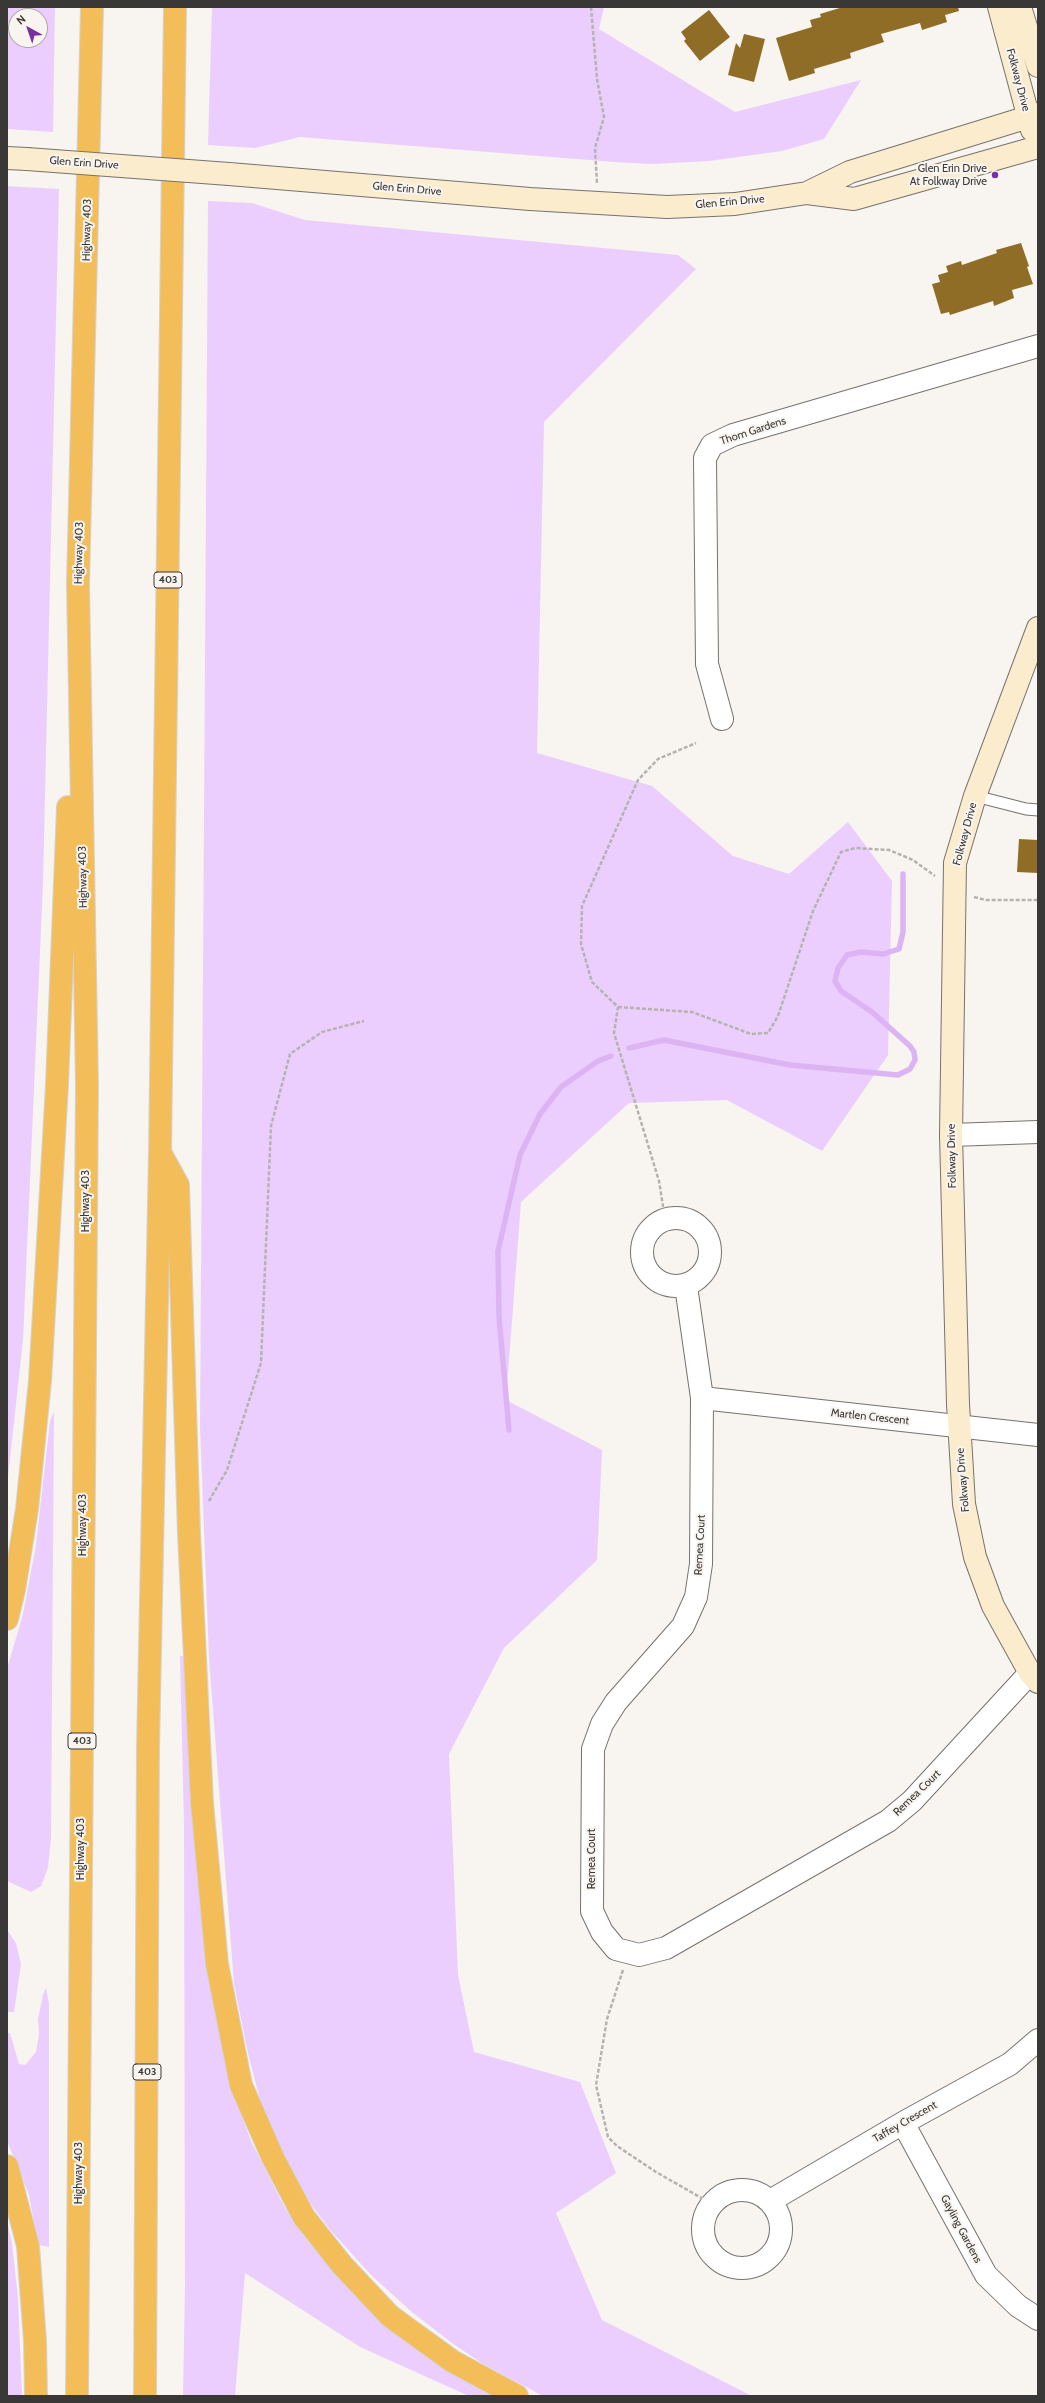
<!DOCTYPE html>
<html>
<head>
<meta charset="utf-8">
<style>
  body { margin:0 }
  #map { position:relative; width:1045px; height:2403px; overflow:hidden; background:#f8f4ef; font-family:Cabin,sans-serif }
  canvas { display:block }
  .frame { position:absolute; inset:0; border:8px solid #3a3836; pointer-events:none }
  .north { position:absolute; left:8px; top:8px; width:40px; height:40px; box-sizing:border-box; background:#f8f4ef; border:1px solid #aca9a5; border-radius:50%; rotate:320deg; font-size:11px; font-weight:700; line-height:16px; text-align:center; color:#3a3836 }
  .north::after { content:''; display:block; margin:auto; width:14px; height:18px; background:#7a2ea0; clip-path:polygon(50% 0,100% 100%,50% 72%,0 100%) }
</style>
</head>
<body>
<div id="map">
<canvas width="1045" height="2403"></canvas>
<div class="frame"></div>
<div class="north">N</div>
</div>
<script>
const ctx = document.querySelector('canvas').getContext('2d');
ctx.lineJoin = 'round';
function fill(path, color) { ctx.fillStyle = color; ctx.fill(path, 'evenodd'); }
const poly = rows => new Path2D(rows.map(r => 'M' + r).join(''));
function strokePath(path, color, width, dash) { ctx.strokeStyle = color; ctx.lineWidth = width; ctx.lineCap = dash ? 'butt' : 'round'; ctx.setLineDash(dash || []); ctx.stroke(path); }
function write(font, color, halo, rows, align = 'center') {
  ctx.font = font + ' Cabin,sans-serif'; ctx.lineWidth = 4; ctx.setLineDash([]); ctx.textBaseline = 'middle'; ctx.strokeStyle = halo; ctx.fillStyle = color; for (const [text, x, y, turn = 0] of rows) {
    ctx.save(); ctx.translate(x, y); ctx.rotate((+turn || 0) * Math.PI / 180); ctx.textAlign = isNaN(turn) ? turn : align; if (halo) ctx.strokeText(text, 0, 0); ctx.fillText(text, 0, 0); ctx.restore();
  }
}
const green = poly([
  [7,7,55,7,53,132,7,129],
  [16,16,40,16,40,40,16,40],
  [212,7,604,7,599,29,735,112,861,80,824,139,782,151,709,161,652,164,614,162,300,137,255,148,208,145],
  [7,186,59,189,43,883,23,1340,7,1486],
  [208,201,252,203,305,220,678,255,696,269,544,422,537,753,652,786,733,856,789,874,848,822,892,881,888,1055,822,1151,727,1100,629,1103,521,1202,506,1400,602,1450,597,1560,504,1648,449,1754,458,1975,474,2052,580,2082,616,2173,556,2213,602,2320,752,2396,543,2396,483,2364,452,2343,413,2313,371,2275,332,2232,306,2198,276,2143,260,2100,248,2053,234,1984,209,1658,200,1426],
  [54,1412,51,1837,48,1868,41,1886,31,1892,7,1881,7,1669,23,1614,36,1545,50,1421],
  [180,1656,186,1656,209,1973,225,2061,235,2097,251,2141,284,2206,308,2242,356,2295,399,2336,423,2354,491,2396,469,2396,360,2347,245,2273,235,2396,183,2396,185,2288,184,1823],
  [7,1930,16,1943,21,1964,14,2012,7,2012],
  [46,1988,49,2004,49,2247,38,2245,29,2195,7,2141,7,2033,10,2033,19,2064,25,2065,36,2052,39,2034,38,2019,43,1995],
  [7,2221,12,2243,18,2298,22,2396,7,2396]
]);
const stream = poly([
  [629,1048,664,1040,790,1065,898,1075,910,1069,915,1060,914,1052,910,1046,872,1012,841,991,835,981,838,968,847,955,861,952,883,954,899,949,903,932,903,874],
  [509,1430,499,1317,498,1251,520,1155,540,1114,561,1087,598,1061,611,1056]
]);
const building = poly([
  [843,7,958,7,959,11,945,15,947,22,922,30,920,23,881,34,884,42,850,53,851,58,814,69,815,73,789,81,776,38,812,27,810,20,821,17,820,14],
  [709,10,730,37,700,61,684,41,686,39,681,32],
  [744,34,765,39,754,82,728,75,736,43,740,48],
  [1021,243,1029,266,1027,267,1033,284,1012,290,1014,298,994,306,993,301,950,315,949,312,941,314,932,284,940,282,938,275,948,272,946,266,961,261,962,265,997,253,996,250],
  [1019,839,1038,840,1038,873,1017,872]
]);
const path = poly([
  [591,7,597,79,604,117,595,148,597,184],
  [974,897,986,900,1038,900],
  [618,1007,692,1012,751,1034,768,1033,778,1016,813,911,841,852,855,848,889,850,913,860,935,876],
  [665,1219,659,1181,614,1033,618,1007,592,982,581,944,582,906,638,780,658,759,696,743],
  [209,1501,227,1470,261,1363,271,1126,290,1054,322,1032,364,1021],
  [623,1970,607,2019,596,2085,608,2137,617,2146,656,2172,712,2204]
]);
const lane = poly([
  [975,796,1026,809,1038,810]
]);
const street = poly([
  [722,719,707,664,705,458,712,445,733,435,1038,346],
  [951,1135,1038,1132],
  '642 1252a34 34 0 1 1 68 0a34 34 0 1 1-68 0Z',
  [686,1286,702,1398,701,1564,696,1597,683,1626,616,1702,602,1724,593,1749,592,1911,602,1932,616,1949,639,1955,666,1948,888,1821,912,1801,1030,1673],
  [702,1398,1038,1435],
  [903,2123,986,2275,1018,2306,1038,2319],
  '703 2229a39 39 0 1 1 78 0a39 39 0 1 1-78 0Z',
  [770,2201,903,2123,1010,2064,1038,2040]
]);
const secondary = poly([
  [999,7,1032,130],
  [1020,7,1038,66],
  [7,158,27,159],
  [229,174,530,199,667,207,735,204,807,193,854,199,1038,147],
  [807,193,850,172,1038,114],
  [1038,628,975,796,955,863,951,1135,958,1404,964,1504,975,1557,993,1606,1030,1673,1038,1682]
]);
const highway = poly([
  [161,1154,178,1185,189,1534,202,1803,217,1964,241,2085,273,2158,304,2217,342,2265,390,2316,452,2361,517,2396],
  [7,1619,14,1590,27,1509,40,1381,57,1085,68,807],
  [7,2166,28,2246,35,2341,36,2396],
  [77,2396,87,1085,78,584,92,7],
  [145,2396,148,1748,160,1153,175,7]
]);
const secondaryBridge = poly([
  [27,159,229,174]
]);
const markers = [
  [995,175,4,"#7a2ea0"]
];
const shields = [
  [168,580,28],
  [82,1741,28],
  [147,2072,28]
];
const shieldNames = [
  ["403",168,580],
  ["403",82,1741],
  ["403",147,2072]
];
const streetNames = [
  ["Folkway Drive",1018,80,75],
  ["Glen Erin Drive",84,163,4],
  ["Glen Erin Drive",407,189,5],
  ["Glen Erin Drive",730,202,-5],
  ["Highway 403",87,230,-89],
  ["Thom Gardens",753,431,-18],
  ["Highway 403",79,553,-89],
  ["Folkway Drive",965,834,-75],
  ["Highway 403",83,877,-91],
  ["Folkway Drive",952,1156,-91],
  ["Highway 403",86,1201,-90],
  ["Martlen Crescent",870,1417,6],
  ["Folkway Drive",963,1480,-95],
  ["Highway 403",83,1525,-90],
  ["Remea Court",700,1545,-87],
  ["Remea Court",917,1793,-44],
  ["Highway 403",81,1849,-90],
  ["Remea Court",592,1859,-90],
  ["Taffey Crescent",905,2122,-30],
  ["Highway 403",79,2173,-90],
  ["Gayling Gardens",961,2229,62]
];
const poiNames = [
  ["Glen Erin Drive",987,169],
  ["At Folkway Drive",987,182]
];
fill(green, '#ebcefd');
strokePath(stream, '#dcb4f4', 5.5);
fill(building, '#906d26');
strokePath(lane, '#76736e', 13);
strokePath(street, '#76736e', 24);
strokePath(secondary, '#76736e', 24);
strokePath(highway, '#d4d3d3', 24);
strokePath(path, '#b6b3af', 2.5, [4, 2]);
strokePath(lane, '#fff', 11);
strokePath(street, '#fff', 22);
strokePath(secondary, '#fbecce', 22);
strokePath(highway, '#f3be5a', 22);
strokePath(secondaryBridge, '#76736e', 24, []);
strokePath(secondaryBridge, '#fbecce', 22);
for (const [x, y, r, color] of markers) { const dot = new Path2D(); dot.arc(x, y, r, 0, 2 * Math.PI); ctx.fillStyle = color; ctx.fill(dot); strokePath(dot, '#f8f4ef', 1.5); }
for (const [x, y, w] of shields) { const box = new Path2D(); box.roundRect(x - w / 2, y - 8, w, 16, 3); ctx.fillStyle = '#f8f4ef'; ctx.fill(box); strokePath(box, '#3a3836', 1); }
write('bold 10px', '#3a3836', null, shieldNames);
write('11px', '#3a3836', '#f8f4ef', streetNames);
write('11px', '#3a3836', '#f8f4ef', poiNames, 'right');
</script>
</body>
</html>
